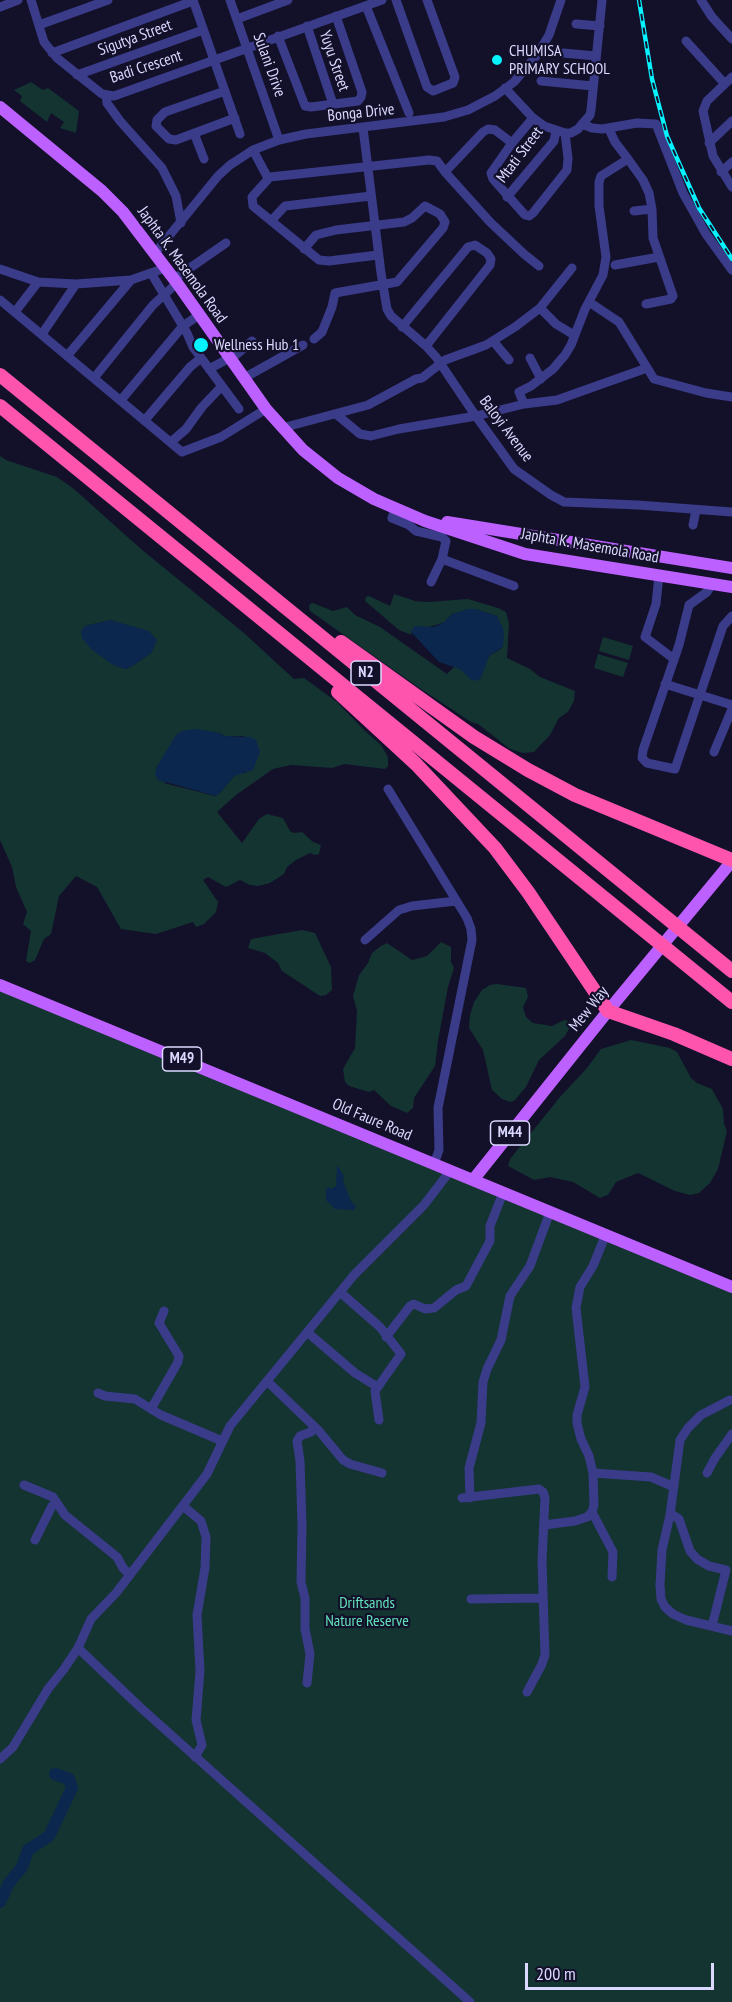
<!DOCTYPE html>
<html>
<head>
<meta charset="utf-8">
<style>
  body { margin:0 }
  #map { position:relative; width:732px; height:2002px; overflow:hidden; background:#13102a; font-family:"PT Sans Narrow",sans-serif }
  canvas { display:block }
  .scale { position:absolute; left:525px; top:1963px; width:189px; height:27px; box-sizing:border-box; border:3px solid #dbd9ff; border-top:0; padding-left:8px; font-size:18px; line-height:21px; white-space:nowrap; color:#dbd9ff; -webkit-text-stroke:4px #13102a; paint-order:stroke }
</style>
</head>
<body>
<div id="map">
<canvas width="732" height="2002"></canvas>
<div class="scale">200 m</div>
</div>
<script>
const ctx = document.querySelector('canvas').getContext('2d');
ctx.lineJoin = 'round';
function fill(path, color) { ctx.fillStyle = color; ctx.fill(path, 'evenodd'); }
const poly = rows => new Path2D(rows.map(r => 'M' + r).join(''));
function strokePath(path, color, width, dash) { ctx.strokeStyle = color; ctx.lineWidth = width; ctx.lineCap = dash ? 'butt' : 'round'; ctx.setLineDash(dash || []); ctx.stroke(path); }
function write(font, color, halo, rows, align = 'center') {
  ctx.font = font + ' "PT Sans Narrow",sans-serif'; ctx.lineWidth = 4.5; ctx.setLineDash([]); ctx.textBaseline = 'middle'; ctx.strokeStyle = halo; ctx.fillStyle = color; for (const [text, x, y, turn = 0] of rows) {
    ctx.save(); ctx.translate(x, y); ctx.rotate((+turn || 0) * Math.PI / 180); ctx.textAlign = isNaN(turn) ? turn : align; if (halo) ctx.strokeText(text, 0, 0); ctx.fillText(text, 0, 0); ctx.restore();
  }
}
const green = poly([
  [31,82,43,90,48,88,79,111,76,133,60,128,64,122,51,113,47,122,20,101,22,96,14,90],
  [0,456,6,460,57,477,74,489,141,549,244,633,294,679,304,678,337,702,365,731,381,745,388,757,388,766,385,769,344,764,332,768,291,765,273,769,236,795,217,812,242,843,259,819,267,814,283,818,290,831,294,833,302,832,313,842,321,845,320,850,319,854,315,855,310,853,296,860,287,867,284,874,270,883,258,886,250,885,240,880,226,887,208,877,203,880,218,902,216,912,204,924,196,927,193,922,156,934,121,929,97,887,76,876,59,896,51,934,44,939,35,960,30,963,26,961,31,931,23,924,27,912,16,887,12,867,0,840],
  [111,620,152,652,131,667,125,669,85,626],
  [219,733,225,736,244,736,246,773,239,773,234,776,221,792,215,796,164,783],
  [394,594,415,601,428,602,468,599,498,608,506,612,509,624,507,658,530,669,540,677,575,691,574,701,568,712,559,718,550,735,534,752,523,753,510,749,478,724,471,722,418,687,310,611,309,607,310,604,313,603,333,611,347,607,355,615,380,627,447,674,455,666,479,680,489,656,501,649,497,616,475,609,452,614,443,623,411,632,412,635,399,630,365,601,366,597,369,596,390,606],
  [603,637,633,646,629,660,599,651],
  [598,654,628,663,623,677,594,668],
  [302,930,315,933,331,967,332,990,326,995,320,996,282,971,278,963,265,953,248,948,251,939],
  [441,942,451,947,451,962,454,968,448,987,438,1041,435,1066,414,1098,413,1108,407,1113,391,1106,374,1090,369,1092,349,1086,345,1082,343,1069,355,1048,357,1011,353,996,359,975,368,963,372,953,381,946,387,943,412,960,427,956],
  [497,984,526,988,528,997,523,1007,526,1017,533,1023,552,1026,564,1020,569,1021,571,1025,565,1036,539,1060,526,1087,514,1101,510,1102,502,1099,492,1090,483,1050,469,1028,470,1015,474,1002,482,990,490,985],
  [0,986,732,1288,732,2002,0,2002],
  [631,1040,670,1048,677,1052,691,1078,697,1083,712,1089,723,1109,724,1124,727,1131,718,1169,710,1183,699,1193,690,1195,675,1191,638,1173,616,1182,608,1195,600,1198,573,1182,550,1177,534,1180,508,1166,510,1159,560,1097,587,1068,601,1049]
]);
const water = poly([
  [468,609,475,609,497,616,503,628,504,635,503,647,489,656,481,678,476,681,470,679,460,669,439,662,411,632,414,626,434,627,443,623,452,614],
  [111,620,149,631,157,640,152,652,131,667,125,669,113,665,91,649,82,638,81,631,85,626],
  [195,729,216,732,225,736,250,737,256,740,260,752,253,770,234,776,221,792,216,796,158,780,155,775,156,768,176,735,182,731],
  [337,1165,344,1176,343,1181,351,1201,356,1206,354,1210,335,1209,326,1200,326,1189,329,1187,331,1189,336,1186]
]);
const river = poly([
  [0,1902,9,1883,22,1867,28,1850,49,1836,72,1788,69,1779,55,1774]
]);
const minor = poly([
  [31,0,44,42,57,58,102,94,114,96,382,0],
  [193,0,240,134],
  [230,0,279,140],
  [396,0,427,87,433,91,453,83,455,77,427,0],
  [701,0,712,17,732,39],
  [366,6,409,113],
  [0,7,18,0],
  [237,19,288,0],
  [576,24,600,26],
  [39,25,108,0],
  [307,26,333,104],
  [278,36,305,106,311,107,358,101,361,97,362,92,336,16],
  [686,41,725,84],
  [52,53,193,1],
  [563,53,596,56],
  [77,75,203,30],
  [732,77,707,101,703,111,713,156,732,187],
  [541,81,593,86],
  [505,88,533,118,544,126,565,133,571,133,578,129,590,115,591,110,602,0],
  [225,91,165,112,157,120,156,126,169,139,176,140,235,118],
  [106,95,107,103,120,121,162,168,176,196,181,223],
  [533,118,512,143,491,173,493,179,525,215,529,216,533,213,567,170,568,158,565,133],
  [582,124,592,128,602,129,637,123,656,124,683,193,706,234,732,270],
  [363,128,381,273,387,309,391,316,426,346,436,357,473,412,514,469,551,495,564,502,638,505,732,512],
  [609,129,615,142,628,159],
  [194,133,204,159],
  [709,143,732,121],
  [253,150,268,178],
  [445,172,490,222,524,254,539,266],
  [721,172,732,162],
  [507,197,554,141,556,131],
  [634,211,652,209],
  [271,221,285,206,371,196],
  [304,249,316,235,336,230,404,222,412,218,425,206,440,214,445,222,443,228,397,282,335,293,332,307,322,332,314,339],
  [155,253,218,176,230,165,253,150,279,140,306,134,444,117,468,110,495,96,514,82,537,55,549,35,561,0],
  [378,255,329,261,319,260,253,206,252,197,270,177,429,160,437,161,445,172,483,132,488,129,495,130,512,143],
  [615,265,659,257],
  [0,269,38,282,76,284,131,280,165,268],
  [151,273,187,333,193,347,239,409],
  [174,279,226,243],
  [0,300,182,452,221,437,266,409],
  [589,302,619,322,654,379,706,393,732,397],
  [540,308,556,324,574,335],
  [15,312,38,282],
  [402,327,468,247,475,245,487,253,491,259,490,265,426,346],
  [42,334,76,284],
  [493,341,509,360],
  [67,356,131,280],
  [530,358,541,379],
  [209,369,237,354,252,341],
  [94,378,153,305,177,283],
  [244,378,303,345],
  [121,400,183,326,199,315],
  [524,404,519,392,531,386,553,369,565,355,571,345,585,309,603,275,606,257,599,206,599,182,601,176,628,159,643,180,649,193,652,209,653,238,673,296,671,299,646,304],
  [336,414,360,434,371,436,399,429,476,416,524,404,557,400,647,368],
  [145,420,190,367,201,358],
  [282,428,368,405,416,379,422,378,445,360,486,345,515,327,540,308,572,268],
  [171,442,186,429,202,407,222,386],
  [395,509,392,518,409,525,416,531,442,537,446,541,442,559,431,582],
  [693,525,696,510],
  [442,559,514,586],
  [659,575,656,604,645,637,674,659],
  [712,584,707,592,689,605,679,645,643,750,642,758,647,763,675,769,723,626,732,616],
  [665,684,732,705],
  [714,752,732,709],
  [388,789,467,918,471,929,472,940,438,1108,439,1150,434,1164],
  [365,940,399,910,412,906,456,901],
  [340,1292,380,1327,401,1354,375,1391,379,1420],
  [307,1332,355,1373,376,1386],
  [386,1337,410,1306,414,1304,425,1309,434,1308,456,1290,466,1286,490,1241,490,1226,503,1193],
  [267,1381,319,1431,343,1460,350,1464,382,1473],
  [98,1393,105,1396,135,1399,161,1415,222,1441],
  [730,1400,701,1415,688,1428,680,1440,670,1515,662,1550,660,1585,661,1599,665,1607,673,1614,686,1620,732,1631],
  [151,1409,178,1362,179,1356,159,1323,164,1311],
  [593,1473,651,1477,674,1487],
  [707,1473,715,1458,732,1434],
  [24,1485,53,1497,65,1515,117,1557,123,1568,130,1575],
  [462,1498,539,1489,543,1492,545,1498,542,1561,545,1655,542,1664,527,1692],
  [470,1498,469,1468,481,1423,483,1382,487,1369,501,1340,510,1296,530,1266,550,1212],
  [183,1506,201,1521,206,1537,205,1568,197,1615,200,1671,196,1720,202,1745,195,1757],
  [592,1512,613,1552,612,1577],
  [670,1513,679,1519,690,1551,697,1559,709,1566,726,1570,712,1626],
  [544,1525,575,1521,587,1517,592,1512,594,1505,593,1473,589,1456,581,1439,577,1423,577,1415,585,1387,576,1308,580,1287,593,1266,606,1234],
  [35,1540,52,1506,56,1503],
  [471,1599,543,1598],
  [78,1648,141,1708,470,2002],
  [307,1683,310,1654,305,1629,305,1598,301,1582,302,1525,300,1461,297,1441,300,1436,311,1432,314,1427],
  [0,1759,13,1747,48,1689,64,1669,78,1648,91,1619,116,1593,207,1474,230,1426,354,1275,424,1205,450,1171]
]);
const major = poly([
  [0,107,102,191,123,212,177,283,266,409,303,450,338,478,374,499,425,521,525,554,732,587],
  [447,522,732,568],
  [0,985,732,1287],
  [473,1180,608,1011,732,861]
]);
const highway = poly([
  [0,375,732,971],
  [0,406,732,1002],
  [341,642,474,737,528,770,575,795,732,860],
  [338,692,416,764,495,848,528,892,608,1011,674,1034,732,1059]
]);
const rail = poly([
  [639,0,652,79,667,136,699,208,732,259]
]);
const markers = [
  [497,60,6,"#05f2ff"],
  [201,345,8,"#05f2ff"]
];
const shields = [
  [366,673,30],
  [182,1059,39],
  [510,1133,39]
];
const shieldNames = [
  ["N2",366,673],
  ["M49",182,1059],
  ["M44",510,1133]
];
const streetNames = [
  ["Sigutya Street",135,38,-20],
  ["Yuyu Street",334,61,71],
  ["Sulani Drive",269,65,70],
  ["Badi Crescent",146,67,-18],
  ["Bonga Drive",361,113,-6],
  ["Mtati Street",520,155,-53],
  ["Japhta K. Masemola Road",182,265,54],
  ["Baloyi Avenue",506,429,53],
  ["Japhta K. Masemola Road",590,546,10],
  ["Mew Way",589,1009,-51],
  ["Old Faure Road",372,1120,23]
];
const poiNames = [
  ["CHUMISA",509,51],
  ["PRIMARY SCHOOL",509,69],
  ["Wellness Hub 1",214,345]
];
const parkNames = [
  ["Driftsands",367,1603],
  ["Nature Reserve",367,1621]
];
fill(green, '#133431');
fill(water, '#0c274d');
strokePath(river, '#0c274d', 12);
strokePath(minor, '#3a3b89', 9);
strokePath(major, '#bc60ff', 12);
strokePath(highway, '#ff54ae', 14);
strokePath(rail, '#05f2ff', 4.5);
strokePath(rail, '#13102a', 2, [7]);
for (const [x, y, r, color] of markers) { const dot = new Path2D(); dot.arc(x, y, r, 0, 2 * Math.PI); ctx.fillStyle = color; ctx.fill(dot); strokePath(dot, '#13102a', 2); }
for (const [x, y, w] of shields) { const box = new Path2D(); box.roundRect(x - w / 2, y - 12, w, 24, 4.5); ctx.fillStyle = '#13102a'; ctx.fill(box); strokePath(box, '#dbd9ff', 1.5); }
write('bold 15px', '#dbd9ff', null, shieldNames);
write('16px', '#dbd9ff', '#13102a', streetNames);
write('16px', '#dbd9ff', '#13102a', poiNames, 'left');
write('16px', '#61e3bc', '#13102a', parkNames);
</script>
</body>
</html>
